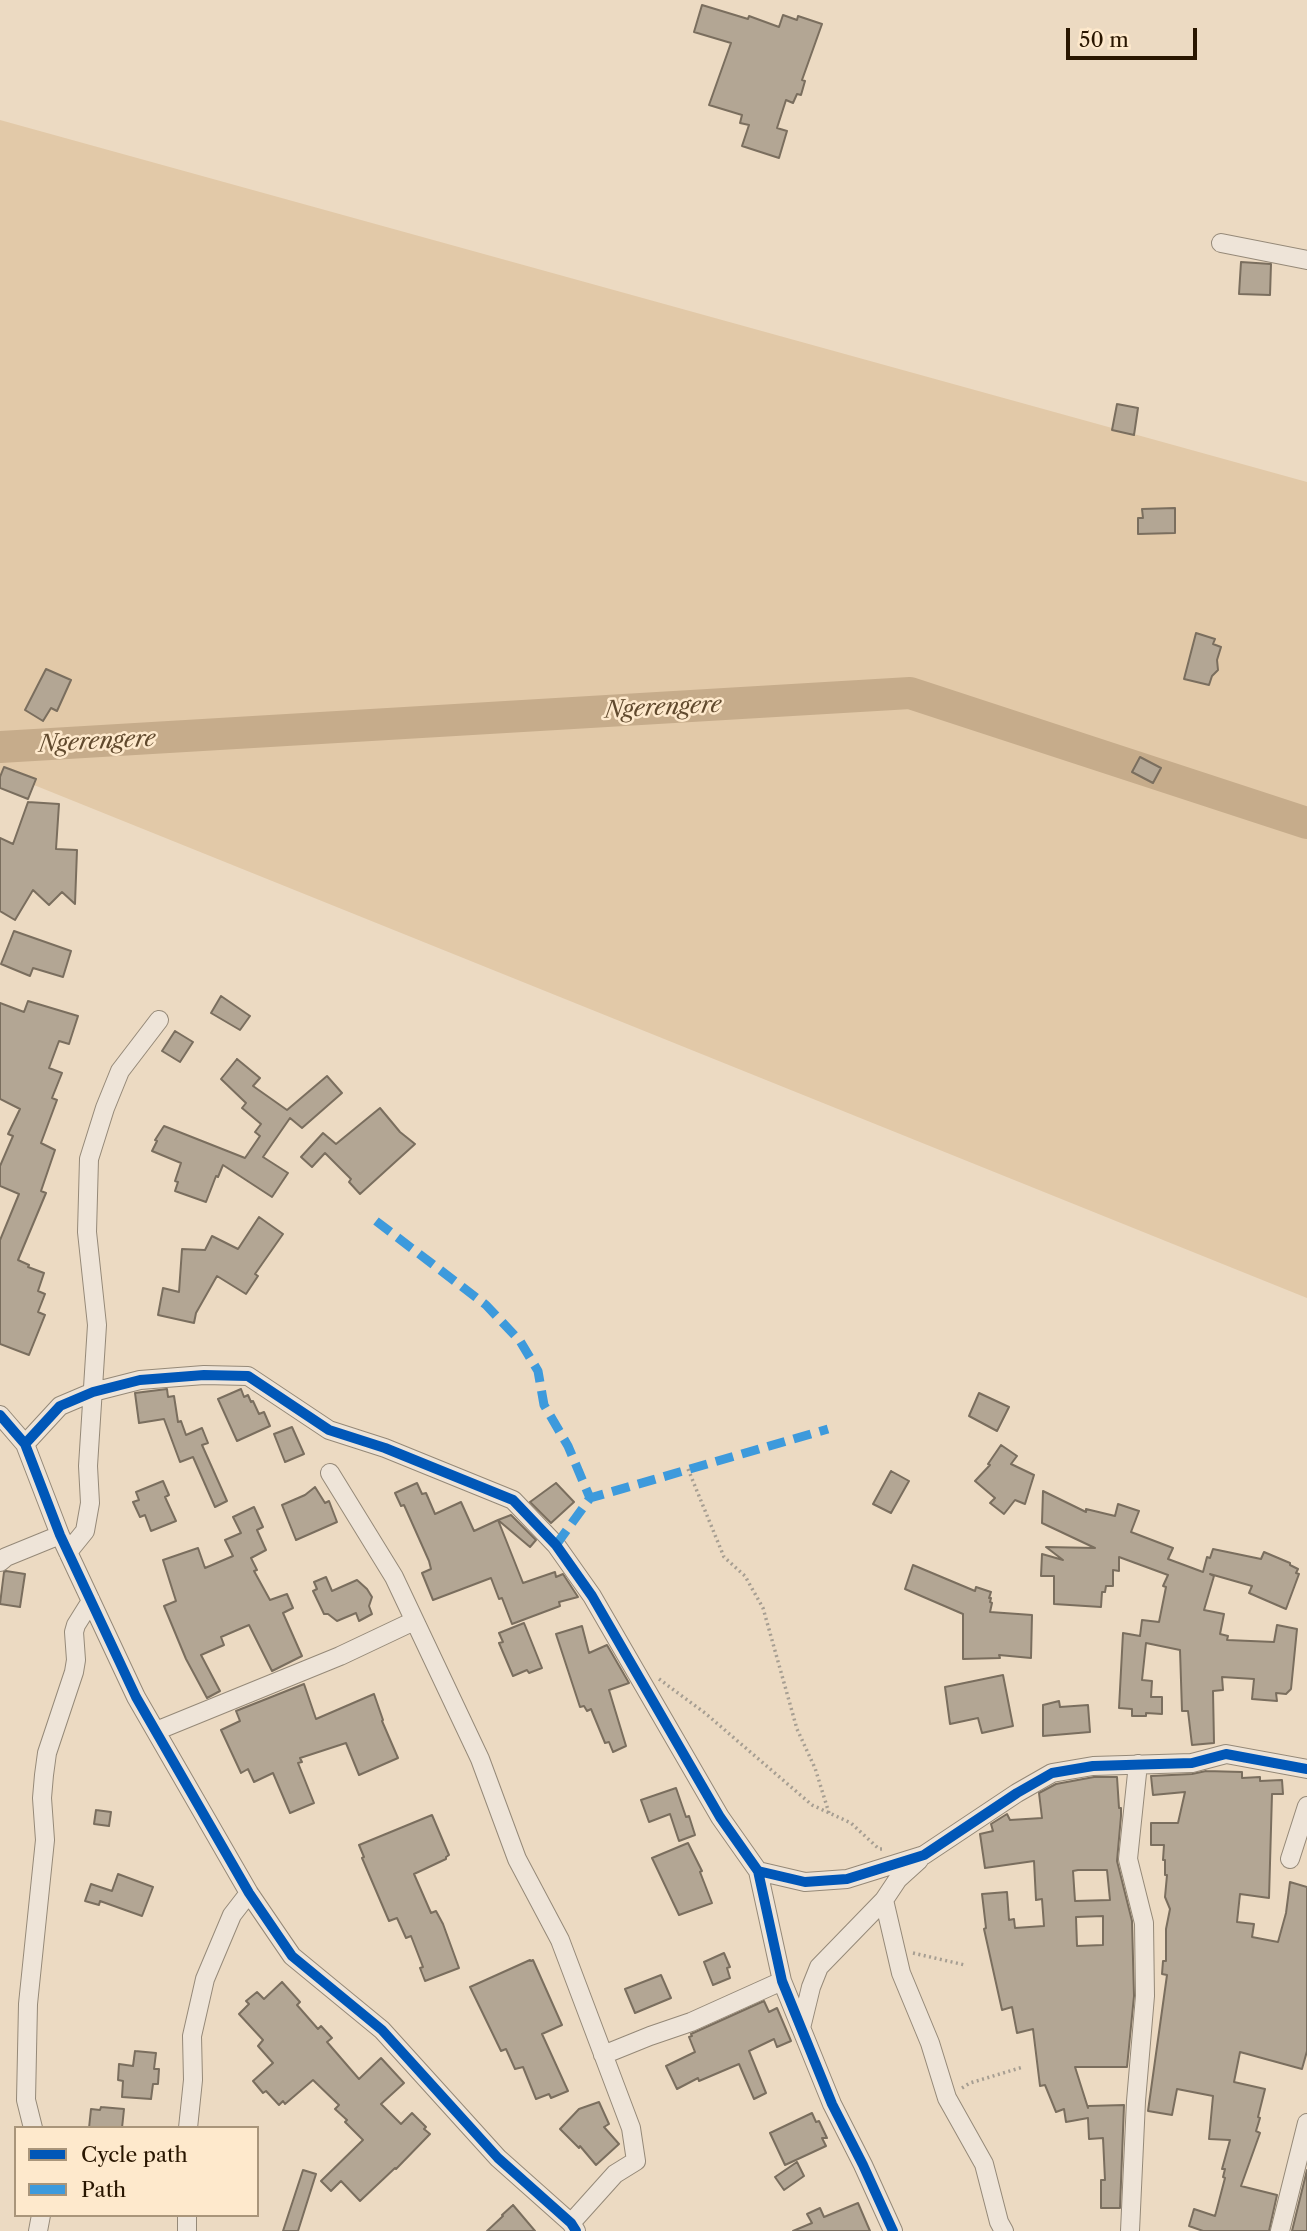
<!DOCTYPE html>
<html>
<head>
<meta charset="utf-8">
<style>
  body { margin:0 }
  #map { position:relative; width:1307px; height:2231px; overflow:hidden; background:#ecdac2; font-family:"Libre Caslon Text",serif }
  canvas { display:block }
  .legend { position:absolute; left:14px; top:2126px; width:245px; height:91px; box-sizing:border-box; background:#fee9cc; border:2px solid #a9957a; margin:0; padding:9px 12px; list-style:none; font-size:21px; color:#291600 }
  .legend li { display:flex; align-items:center; gap:14px; height:35px }
  .legend b { width:35px; border:2px solid #a9957a }
  .scale { position:absolute; left:1066px; top:28px; width:131px; height:32px; box-sizing:border-box; border:4px solid #291600; border-top:0; padding-left:9px; font-size:21px; line-height:24px; white-space:nowrap; color:#291600; -webkit-text-stroke:5px #fee9cc; paint-order:stroke }
</style>
</head>
<body>
<div id="map">
<canvas width="1307" height="2231"></canvas>
<ul class="legend">
<li><b style="height:9px;background:#0057b8"></b>Cycle path</li>
<li><b style="height:9px;background:#3d9adc"></b>Path</li>
</ul>
<div class="scale">50 m</div>
</div>
<script>
const ctx = document.querySelector('canvas').getContext('2d');
ctx.lineJoin = 'round';
function fill(path, color) { ctx.fillStyle = color; ctx.fill(path, 'evenodd'); }
const poly = rows => new Path2D(rows.map(r => 'M' + r).join(''));
function strokePath(path, color, width, dash) { ctx.strokeStyle = color; ctx.lineWidth = width; ctx.lineCap = dash ? 'butt' : 'round'; ctx.setLineDash(dash || []); ctx.stroke(path); }
function write(font, color, halo, rows, align = 'center') {
  ctx.font = font + ' "Libre Caslon Text",serif'; ctx.lineWidth = 5; ctx.setLineDash([]); ctx.textBaseline = 'middle'; ctx.strokeStyle = halo; ctx.fillStyle = color; for (const [text, x, y, turn = 0] of rows) {
    ctx.save(); ctx.translate(x, y); ctx.rotate((+turn || 0) * Math.PI / 180); ctx.textAlign = isNaN(turn) ? turn : align; if (halo) ctx.strokeText(text, 0, 0); ctx.fillText(text, 0, 0); ctx.restore();
  }
}
const green = poly([
  [0,120,1307,482,1307,1298,24,781,0,784]
]);
const river = poly([
  [0,747,910,693,1307,823]
]);
const building = poly([
  [702,5,748,19,749,16,779,27,783,15,797,20,798,16,822,24,802,80,805,81,801,95,797,94,793,103,786,100,777,128,787,131,779,158,742,146,749,125,740,123,742,115,709,105,731,43,694,32,702,5],
  [1241,262,1271,264,1270,295,1239,294,1241,262],
  [1117,404,1138,408,1134,435,1112,430,1117,404],
  [1175,508,1175,533,1138,534,1138,518,1143,518,1142,509,1175,508],
  [1196,633,1215,639,1213,644,1221,647,1217,660,1218,670,1212,676,1209,685,1184,679,1196,633],
  [46,669,71,680,57,711,51,708,43,721,25,710,46,669],
  [1140,757,1161,768,1153,783,1132,772,1140,757],
  [4,767,36,779,28,799,0,788,0,777,4,767],
  [28,802,59,804,56,849,77,850,75,904,62,892,49,905,33,890,15,920,0,911,0,838,13,844,28,802],
  [14,931,71,951,63,977,33,968,30,976,1,964,14,931],
  [221,996,250,1016,240,1030,211,1013,221,996],
  [28,1001,78,1016,69,1044,59,1041,49,1068,62,1073,52,1098,57,1100,41,1143,55,1150,41,1191,46,1193,18,1260,29,1265,28,1267,44,1273,38,1291,45,1294,38,1312,45,1315,29,1355,0,1344,0,1240,19,1194,0,1186,0,1166,13,1136,8,1134,20,1109,0,1099,0,1003,24,1012,28,1001],
  [175,1031,193,1042,180,1062,162,1051,175,1031],
  [237,1059,260,1078,253,1086,287,1110,327,1076,342,1093,302,1128,290,1118,263,1157,288,1173,272,1197,223,1165,218,1177,216,1176,206,1202,175,1191,178,1182,175,1181,181,1163,152,1151,157,1141,155,1140,164,1126,245,1158,260,1136,255,1132,261,1124,242,1108,246,1103,221,1079,237,1059],
  [380,1108,400,1132,415,1144,360,1194,349,1182,351,1179,325,1153,312,1167,301,1157,323,1133,336,1144,380,1108],
  [259,1217,283,1234,255,1274,258,1276,246,1294,217,1276,196,1313,194,1323,158,1315,163,1288,179,1292,182,1249,205,1250,212,1236,238,1249,259,1217],
  [167,1389,168,1397,174,1396,178,1422,181,1421,186,1435,202,1428,208,1443,202,1445,227,1501,215,1507,193,1457,180,1462,164,1419,139,1423,135,1393,167,1389],
  [241,1389,244,1397,248,1395,251,1402,253,1401,259,1414,264,1412,270,1426,237,1441,218,1399,241,1389],
  [979,1393,1009,1407,997,1431,969,1416,979,1393],
  [292,1427,304,1454,285,1462,274,1434,292,1427],
  [1001,1445,1017,1456,1011,1464,1034,1475,1025,1504,1015,1500,1004,1514,990,1503,995,1498,975,1481,990,1465,988,1464,1001,1445],
  [891,1471,909,1481,891,1513,873,1504,891,1471],
  [163,1481,169,1495,165,1497,176,1521,151,1531,145,1515,140,1517,133,1502,139,1500,136,1492,163,1481],
  [417,1483,422,1494,426,1493,435,1514,461,1502,474,1531,498,1520,523,1583,555,1572,556,1577,563,1574,578,1597,559,1602,560,1606,512,1624,502,1598,499,1599,491,1578,433,1600,422,1573,431,1569,429,1561,404,1505,401,1506,395,1493,417,1483],
  [556,1483,574,1502,551,1523,530,1502,556,1483],
  [315,1487,325,1503,329,1501,337,1522,296,1540,282,1505,305,1495,315,1487],
  [1043,1491,1086,1512,1086,1509,1115,1516,1118,1504,1139,1511,1131,1532,1173,1548,1168,1559,1203,1572,1207,1557,1210,1558,1213,1549,1261,1559,1264,1552,1290,1563,1290,1565,1298,1569,1296,1573,1299,1574,1286,1609,1249,1593,1252,1586,1210,1574,1214,1576,1204,1610,1224,1614,1220,1634,1228,1636,1227,1640,1274,1642,1277,1625,1297,1629,1291,1689,1286,1694,1276,1693,1277,1701,1252,1699,1254,1679,1222,1677,1223,1690,1213,1691,1214,1743,1192,1745,1188,1711,1182,1711,1180,1650,1146,1643,1142,1680,1152,1681,1151,1697,1162,1697,1162,1714,1146,1713,1146,1716,1132,1716,1132,1709,1119,1708,1123,1633,1140,1636,1142,1620,1159,1622,1166,1587,1163,1586,1168,1575,1119,1557,1119,1571,1113,1570,1113,1586,1106,1586,1105,1592,1102,1592,1101,1607,1054,1604,1054,1576,1041,1576,1042,1554,1063,1560,1046,1547,1095,1548,1042,1523,1043,1491],
  [254,1507,263,1527,257,1530,266,1550,251,1558,257,1570,254,1571,270,1600,287,1594,293,1608,283,1613,302,1656,272,1671,249,1625,221,1637,224,1645,201,1655,220,1691,207,1698,186,1659,164,1606,176,1601,163,1560,198,1548,205,1568,233,1556,225,1540,241,1533,233,1517,254,1507],
  [511,1515,536,1540,530,1547,498,1520,511,1515],
  [913,1565,975,1591,976,1587,991,1592,989,1598,991,1598,990,1602,992,1603,990,1612,1032,1615,1031,1658,999,1655,1000,1658,963,1659,963,1614,905,1589,913,1565],
  [6,1571,25,1574,20,1607,0,1604,4,1572,6,1571],
  [326,1577,332,1591,357,1580,367,1589,372,1597,369,1606,372,1614,359,1621,356,1613,337,1621,328,1614,324,1614,313,1591,317,1589,314,1582,326,1577],
  [524,1623,542,1668,529,1673,527,1670,513,1676,499,1643,503,1642,499,1633,524,1623],
  [582,1626,589,1653,607,1645,629,1683,609,1690,626,1746,613,1752,609,1742,605,1743,591,1709,587,1711,584,1706,580,1707,556,1634,582,1626],
  [1003,1675,1013,1726,982,1733,978,1718,950,1724,945,1687,1003,1675],
  [304,1684,316,1719,374,1694,383,1720,382,1721,398,1758,359,1775,346,1743,300,1758,302,1762,298,1763,314,1803,290,1813,273,1773,254,1782,248,1769,241,1773,221,1730,240,1721,236,1711,304,1684],
  [1059,1701,1060,1707,1088,1705,1090,1732,1043,1736,1043,1705,1059,1701],
  [1206,1771,1242,1772,1242,1778,1260,1777,1260,1781,1282,1780,1283,1794,1272,1794,1269,1898,1240,1894,1237,1922,1254,1924,1252,1937,1278,1942,1286,1913,1290,1882,1307,1887,1307,2051,1302,2069,1240,2052,1234,2082,1265,2089,1258,2117,1260,2118,1256,2131,1260,2133,1241,2186,1277,2195,1269,2231,1203,2231,1189,2226,1194,2209,1215,2216,1225,2178,1223,2177,1225,2169,1222,2169,1230,2140,1209,2139,1213,2096,1177,2089,1172,2115,1148,2111,1167,1975,1162,1974,1163,1961,1166,1961,1166,1929,1170,1909,1165,1897,1167,1875,1165,1875,1165,1860,1163,1860,1164,1845,1151,1845,1151,1823,1178,1823,1185,1792,1153,1795,1151,1776,1192,1774,1206,1771],
  [1094,1777,1117,1777,1119,1808,1121,1808,1121,1816,1117,1861,1132,1921,1134,1996,1127,2067,1075,2067,1088,2108,1088,2106,1124,2105,1120,2208,1101,2208,1101,2180,1105,2180,1103,2138,1089,2139,1088,2118,1066,2122,1064,2109,1056,2112,1045,2085,1040,2086,1033,2029,1017,2033,1012,2007,1002,2010,984,1929,986,1928,982,1894,1007,1892,1009,1920,1014,1919,1015,1928,1044,1926,1042,1899,1036,1900,1034,1861,985,1868,980,1834,993,1831,991,1824,1007,1814,1010,1820,1042,1818,1039,1793,1056,1784,1094,1777],
  [1078,1870,1107,1870,1110,1900,1075,1901,1073,1871,1078,1870],
  [1103,1916,1103,1945,1077,1946,1076,1917,1103,1916],
  [676,1788,686,1817,689,1816,695,1835,679,1841,670,1814,649,1822,641,1800,676,1788],
  [96,1810,111,1812,109,1826,94,1824,96,1810],
  [432,1815,449,1855,446,1857,446,1859,414,1874,431,1913,436,1911,443,1924,459,1968,425,1981,420,1968,423,1967,411,1936,406,1938,397,1918,389,1921,362,1858,364,1857,359,1845,432,1815],
  [688,1843,702,1871,700,1872,712,1903,679,1915,652,1858,688,1843],
  [118,1874,153,1887,142,1916,100,1901,99,1905,85,1901,91,1884,112,1891,118,1874],
  [724,1953,730,1967,727,1968,730,1978,713,1985,704,1962,724,1953],
  [530,1960,531,1961,533,1960,562,2025,542,2034,568,2091,551,2098,549,2094,536,2099,523,2067,515,2069,506,2049,501,2051,470,1987,530,1960],
  [661,1975,671,1998,635,2013,625,1989,661,1975],
  [282,1982,300,2002,297,2005,318,2029,321,2026,332,2038,327,2042,359,2079,381,2058,404,2083,381,2104,401,2124,412,2113,426,2127,424,2129,430,2134,396,2169,395,2168,360,2201,341,2181,331,2191,321,2181,363,2140,345,2122,347,2120,335,2109,339,2105,313,2080,285,2104,283,2101,279,2105,266,2091,263,2093,253,2081,273,2063,258,2046,263,2040,239,2014,249,2004,246,2001,257,1992,264,1999,282,1982],
  [764,2001,769,2012,777,2008,791,2041,777,2047,774,2039,749,2051,766,2093,754,2099,739,2064,699,2081,698,2078,677,2089,666,2066,695,2052,689,2037,692,2036,691,2034,764,2001],
  [135,2051,156,2053,154,2069,159,2069,158,2084,153,2084,151,2099,122,2097,123,2081,118,2080,119,2064,133,2066,135,2051],
  [599,2102,609,2124,604,2127,619,2144,596,2165,580,2146,579,2148,560,2129,579,2109,599,2102],
  [101,2107,124,2109,122,2128,89,2128,91,2109,100,2110,101,2107],
  [812,2113,816,2122,819,2121,827,2138,822,2138,826,2146,785,2165,770,2133,812,2113],
  [797,2162,804,2176,784,2190,775,2177,797,2162],
  [303,2170,316,2174,298,2231,283,2231,303,2170],
  [1307,2170,1307,2231,1292,2231,1307,2170],
  [858,2203,870,2231,793,2231,812,2223,807,2214,820,2208,824,2217,858,2203],
  [513,2205,535,2231,487,2231,503,2216,502,2215,513,2205]
]);
const path = poly([
  [688,1469,724,1557,745,1576,763,1608,797,1729,815,1768,829,1813],
  [659,1679,705,1713,812,1805,851,1823,879,1849,882,1849],
  [913,1953,965,1965],
  [962,2088,970,2083,1023,2067]
]);
const minor = poly([
  [1221,243,1307,260],
  [0,1415,25,1444,60,1535,136,1697,249,1893,292,1956,382,2030,498,2158,571,2223,576,2231],
  [25,1444,60,1406,93,1392,140,1380,204,1375,248,1376,329,1430,385,1448,513,1500,556,1545,592,1596,720,1817,758,1871,782,1981,832,2104,863,2165,893,2231],
  [330,1473,394,1577,480,1759,517,1859,560,1940,631,2128,636,2161,615,2174,571,2223],
  [68,1552,85,1531,90,1503,88,1466,97,1325,87,1232,89,1159,105,1108,120,1071,159,1020],
  [0,1562,6,1557,60,1535],
  [156,1731,340,1656,414,1621],
  [1290,1859,1307,1806],
  [758,1871,805,1882,847,1879,924,1855,1017,1793,1052,1773,1093,1766,1192,1763,1226,1754,1307,1769],
  [884,1900,901,1973,930,2043,947,2098,984,2164,999,2222,1004,2231],
  [801,2028,811,1987,819,1967,884,1900,898,1879,919,1860],
  [603,2055,650,2036,691,2022,782,1981],
  [33,2128,26,2100,28,2004,45,1840,42,1798,44,1775,47,1753,74,1672,76,1660,74,1632,76,1625,91,1601],
  [188,2128,193,2080,192,2036,205,1979,232,1915,249,1893],
  [38,2231,41,2215],
  [187,2231,187,2215],
  [1130,2231,1136,2101,1145,1996,1144,1923,1128,1859,1138,1764],
  [1280,2231,1307,2123]
]);
const quiet = poly([
  [376,1221,486,1305,520,1341,538,1371,544,1405,568,1446,590,1498],
  [556,1545,590,1498,828,1429]
]);
const cycleway = poly([
  [0,1415,25,1444,60,1535,136,1697,249,1893,292,1956,382,2030,498,2158,571,2223,576,2231],
  [25,1444,60,1406,93,1392,140,1380,204,1375,248,1376,329,1430,385,1448,513,1500,556,1545,592,1596,720,1817,758,1871,782,1981,832,2104,863,2165,893,2231],
  [758,1871,805,1882,847,1879,924,1855,1017,1793,1052,1773,1093,1766,1192,1763,1226,1754,1307,1769]
]);
const waterNames = [
  ["Ngerengere",663,708,-3],
  ["Ngerengere",97,742,-3]
];
fill(green, '#e2c9a8');
strokePath(river, '#c6ac8b', 32);
fill(building, '#b3a694');
strokePath(building, '#7a6e5e', 2);
strokePath(minor, '#958978', 20);
strokePath(path, '#a69e92', 3.5, [2, 3.5]);
strokePath(minor, '#eee4d8', 18);
strokePath(quiet, '#3d9adc', 9, [18, 9]);
strokePath(cycleway, '#0057b8', 10);
write('italic 23px', '#614a2e', '#fee9cc', waterNames);
</script>
</body>
</html>
